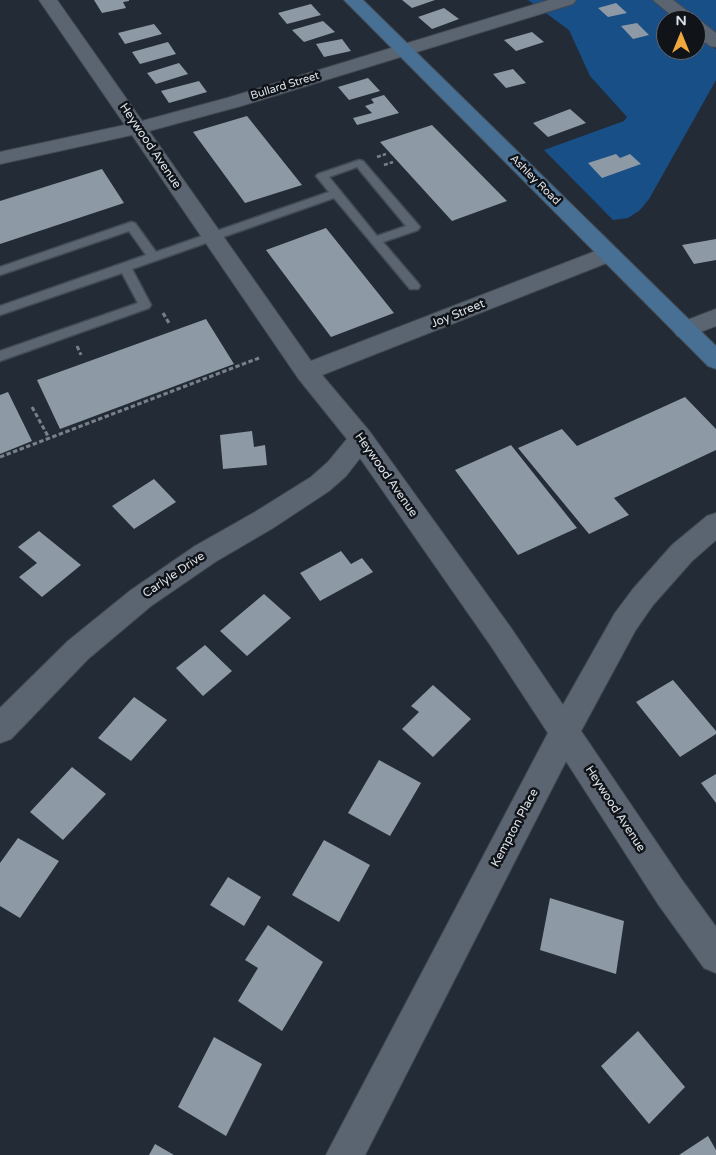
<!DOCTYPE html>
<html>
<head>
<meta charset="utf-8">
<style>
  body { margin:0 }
  #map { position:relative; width:716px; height:1155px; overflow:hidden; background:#232c36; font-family:"Varela Round",sans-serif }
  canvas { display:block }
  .north { position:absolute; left:656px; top:10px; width:50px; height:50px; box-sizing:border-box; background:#101419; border:1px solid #62666d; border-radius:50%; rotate:0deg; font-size:14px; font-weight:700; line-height:20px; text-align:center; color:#dce2ea }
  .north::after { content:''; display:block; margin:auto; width:18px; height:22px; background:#efa73e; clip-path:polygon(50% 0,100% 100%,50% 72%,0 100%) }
</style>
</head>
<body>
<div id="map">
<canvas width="716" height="1155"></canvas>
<div class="north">N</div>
</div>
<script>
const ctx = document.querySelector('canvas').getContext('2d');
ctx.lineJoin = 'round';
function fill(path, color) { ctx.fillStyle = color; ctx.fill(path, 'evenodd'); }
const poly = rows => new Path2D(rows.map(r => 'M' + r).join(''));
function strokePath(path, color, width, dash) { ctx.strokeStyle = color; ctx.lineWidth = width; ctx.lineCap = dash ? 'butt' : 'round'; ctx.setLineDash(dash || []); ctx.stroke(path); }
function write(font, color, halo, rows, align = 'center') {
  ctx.font = font + ' "Varela Round",sans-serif'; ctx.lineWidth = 5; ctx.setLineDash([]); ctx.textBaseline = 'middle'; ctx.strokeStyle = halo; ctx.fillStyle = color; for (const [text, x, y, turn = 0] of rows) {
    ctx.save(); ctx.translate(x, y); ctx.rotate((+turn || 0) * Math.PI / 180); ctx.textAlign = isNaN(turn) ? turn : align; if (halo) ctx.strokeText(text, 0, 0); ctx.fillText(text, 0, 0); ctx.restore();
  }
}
const green = poly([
  [528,0,716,0,716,42,713,47,716,49,716,80,649,199,640,210,628,218,613,220,544,150,624,121,627,117,590,76,569,30],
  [666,20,696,20,696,50,666,50]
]);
const building = poly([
  [94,0,129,0,129,1,123,2,126,8,102,13],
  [402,0,435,0,412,8],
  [616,3,627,13,608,17,598,8],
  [311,4,321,15,287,24,278,13],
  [444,8,459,19,432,29,418,17],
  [323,21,335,32,304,42,292,30],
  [637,23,649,35,633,39,621,26],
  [154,24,162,34,125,44,118,33],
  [532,32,544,42,516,51,504,40],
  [342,39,351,51,324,57,316,44],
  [168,42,176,54,140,64,132,52],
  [179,63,188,74,156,84,147,73],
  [513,69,526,83,506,88,493,74],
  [368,78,380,91,349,100,338,87],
  [199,81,207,92,169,103,161,91],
  [384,95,399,113,357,125,353,118,372,113,365,106,374,103,371,99],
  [570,109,586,123,548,137,533,123],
  [247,116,302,185,245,203,193,132],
  [432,125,507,201,452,221,380,142],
  [616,154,620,158,630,154,641,164,602,178,588,163],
  [102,169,124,203,0,244,0,201],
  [326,228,394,313,331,337,266,250],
  [716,239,716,260,694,264,682,245],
  [206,319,234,364,60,429,37,380],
  [8,392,32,441,0,454,0,395],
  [685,397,716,429,716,450,614,498,629,515,589,534,518,448,562,429,577,446],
  [252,431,254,447,265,445,267,465,223,469,220,435],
  [511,445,577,528,518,555,455,470],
  [154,479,176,502,134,529,112,506],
  [39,531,81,565,42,597,19,577,37,563,18,547],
  [341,551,351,564,362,558,373,572,320,601,300,573],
  [264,594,291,618,247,656,220,631],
  [205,645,232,671,203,696,176,668],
  [673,680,716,731,716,734,680,757,636,702],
  [433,685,471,719,433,757,402,729,419,712,411,706],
  [134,697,167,720,131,761,98,738],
  [379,760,421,783,390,836,348,813],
  [72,767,106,794,63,840,30,812],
  [716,774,716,803,701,783],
  [18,838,59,861,20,918,0,906,0,863],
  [324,840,370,865,339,922,292,895],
  [228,877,261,897,244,926,210,905],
  [550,898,624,921,616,974,540,950],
  [268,925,323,962,282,1031,238,1001,258,968,245,960],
  [638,1031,685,1087,649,1124,601,1066],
  [214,1037,262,1064,226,1136,178,1107],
  [708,1136,716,1150,716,1155,679,1155],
  [155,1144,174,1155,149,1155]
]);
const pathFar1 = poly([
  [377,157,386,154],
  [384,165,393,162]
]);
const path = poly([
  [163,313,169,323],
  [77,346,81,355],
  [32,407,49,438],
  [0,457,259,358]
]);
const lane = poly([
  [359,160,363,161,420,227,418,230,383,242,418,283,420,286,418,289,410,289,334,198,132,269,151,305,149,308,0,361,0,351,138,303,122,273,0,315,0,306,146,255,129,231,0,275,0,267,131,222,135,223,156,252,329,192,316,176,318,174,359,160],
  [357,167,406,226,377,236,329,177,357,167]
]);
const street = poly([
  [39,0,57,0,142,121,227,98,549,0,576,0,573,4,241,106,149,131,311,361,601,249,609,247,617,249,620,254,617,259,322,375,370,432,511,628,563,705,615,613,633,589,672,545,707,516,716,513,716,540,692,561,653,605,635,631,581,731,682,880,716,927,716,973,704,968,658,904,566,761,365,1155,326,1155,548,733,491,646,360,458,346,476,329,491,273,528,215,562,151,606,88,659,11,739,0,743,0,708,68,641,131,590,195,546,255,512,311,477,328,462,347,439,298,378,132,135,0,164,0,152,125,125,39,0],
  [653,0,673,0,694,16,697,20,696,21,702,22,716,33,716,47,710,46,696,35,696,20,677,20,653,0],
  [716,309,716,326,685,338,677,336,673,330,677,324,716,309]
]);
const secondary = poly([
  [344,0,363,0,716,346,716,369,708,366,344,0]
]);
const farStreetnames = [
  ["Bullard Street",285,86,-17],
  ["Ashley Road",535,180,45]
];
const streetNames = [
  ["Heywood Avenue",150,146,56],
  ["Joy Street",458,314,-22],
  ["Heywood Avenue",386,475,55],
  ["Carlyle Drive",174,575,-34],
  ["Heywood Avenue",615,809,57],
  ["Kempton Place",515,828,-62]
];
fill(green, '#184f87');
fill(building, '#8e99a6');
strokePath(lane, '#424a53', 3);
strokePath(street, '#424a53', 2);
strokePath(secondary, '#424a53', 2);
strokePath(pathFar1, '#798089', 2.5, [4, 2]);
strokePath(path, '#798089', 3, [4.5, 2.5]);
fill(lane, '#5b6571');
fill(street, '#5b6571');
fill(secondary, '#486f94');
write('11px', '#dce2ea', '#101419', farStreetnames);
write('12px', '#dce2ea', '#101419', streetNames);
</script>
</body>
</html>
